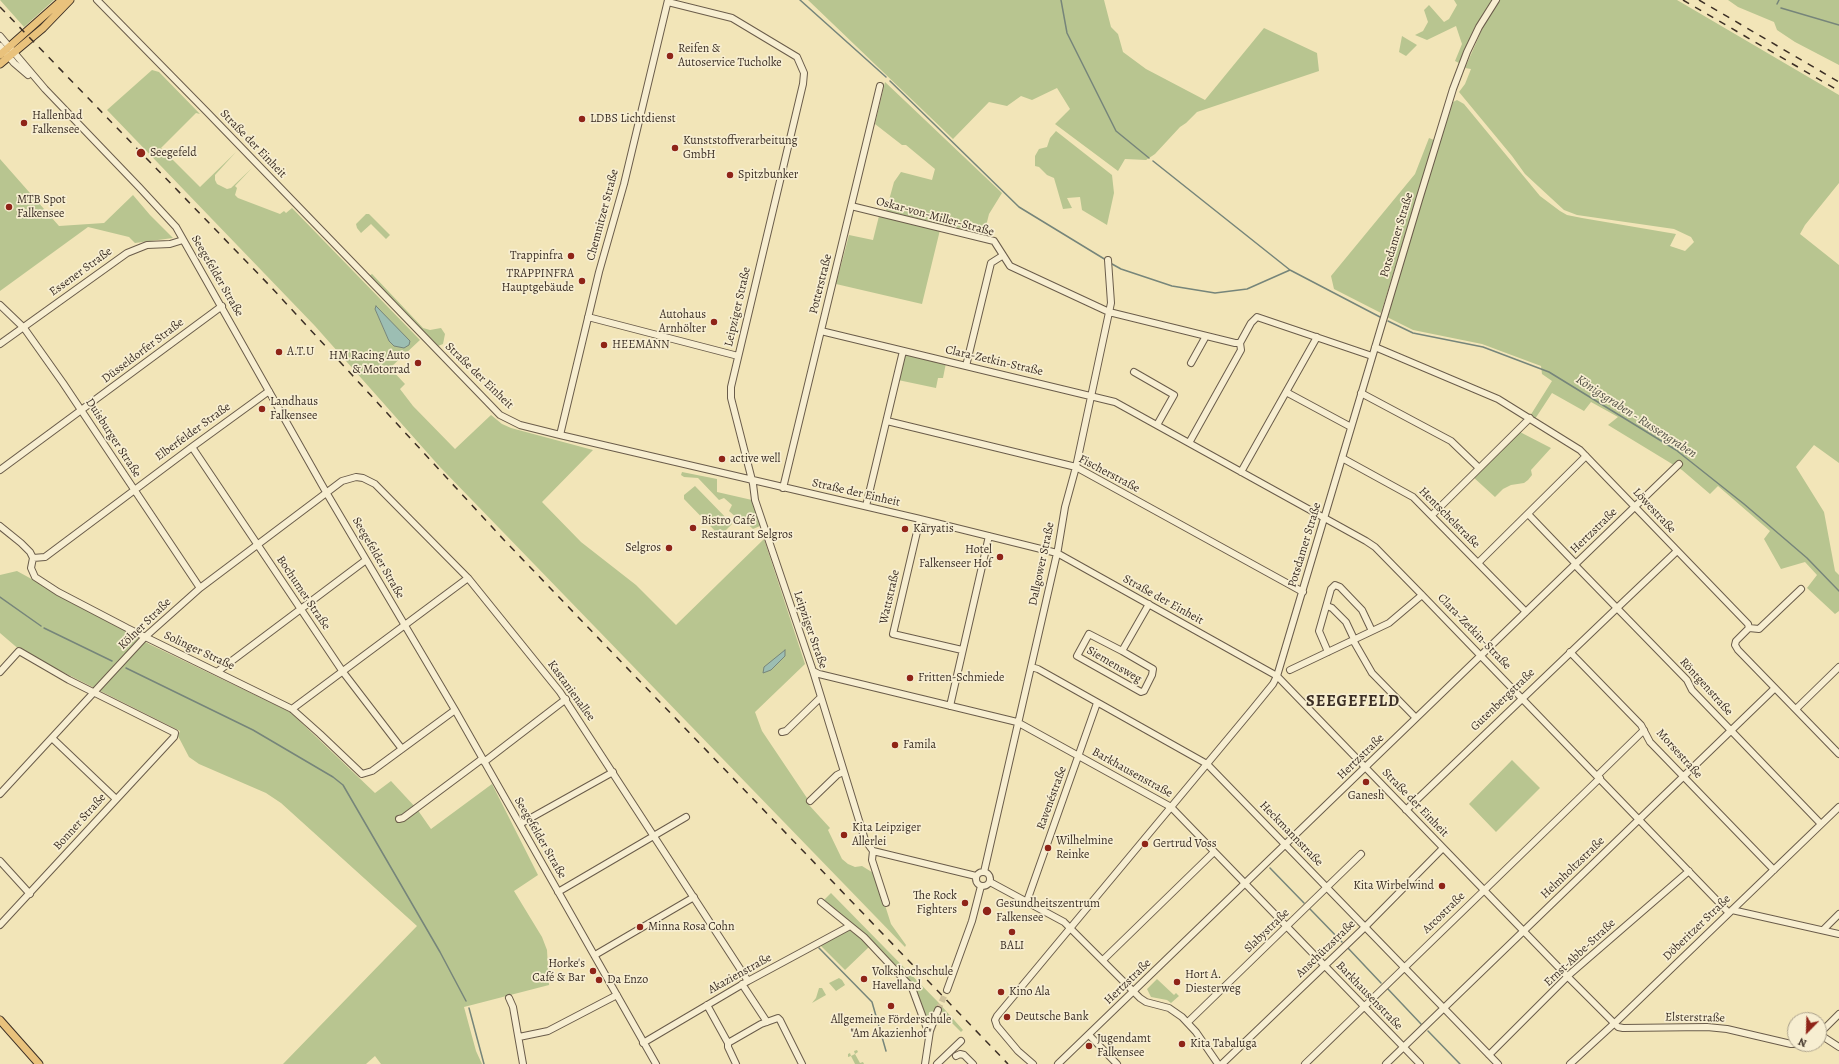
<!DOCTYPE html>
<html>
<head>
<meta charset="utf-8">
<style>
  body { margin:0 }
  #map { position:relative; width:1839px; height:1064px; overflow:hidden; background:#f2e5b8; font-family:Alegreya,serif }
  canvas { display:block }
  .north { position:absolute; left:1787px; top:1012px; width:40px; height:40px; box-sizing:border-box; background:#f7eed1; border:1px solid #aca28c; border-radius:50%; rotate:203deg; font-size:11px; font-weight:700; line-height:16px; text-align:center; color:#3c2f25 }
  .north::after { content:''; display:block; margin:auto; width:14px; height:18px; background:#8f2418; clip-path:polygon(50% 0,100% 100%,50% 72%,0 100%) }
</style>
</head>
<body>
<div id="map">
<canvas width="1839" height="1064"></canvas>
<div class="north">N</div>
</div>
<script>
const ctx = document.querySelector('canvas').getContext('2d');
ctx.lineJoin = 'round';
function fill(path, color) { ctx.fillStyle = color; ctx.fill(path, 'evenodd'); }
const poly = rows => new Path2D(rows.map(r => 'M' + r).join(''));
function strokePath(path, color, width, dash) { ctx.strokeStyle = color; ctx.lineWidth = width; ctx.lineCap = dash ? 'butt' : 'round'; ctx.setLineDash(dash || []); ctx.stroke(path); }
function write(font, color, halo, rows, align = 'center') {
  ctx.font = font + ' Alegreya,serif'; ctx.lineWidth = 3.5; ctx.setLineDash([]); ctx.textBaseline = 'middle'; ctx.strokeStyle = halo; ctx.fillStyle = color; for (const [text, x, y, turn = 0] of rows) {
    ctx.save(); ctx.translate(x, y); ctx.rotate((+turn || 0) * Math.PI / 180); ctx.textAlign = isNaN(turn) ? turn : align; if (halo) ctx.strokeText(text, 0, 0); ctx.fillText(text, 0, 0); ctx.restore();
  }
}
const green = poly([
  [0,0,54,0,24,27],
  [808,0,1104,0,1111,27,1118,34,1123,52,1146,69,1205,100,1264,28,1317,53,1319,71,1197,112,1186,123,1180,127,1155,154,1146,160,1125,159,1118,171,1055,124,1070,109,1057,88,1032,100,1021,96,1007,106,989,102,953,139],
  [1454,0,1492,0,1476,25,1459,63,1455,61,1462,44,1456,26,1427,40,1415,35,1423,31,1428,22,1424,10,1429,5,1444,22,1449,19,1457,5],
  [1500,0,1677,0,1839,95,1839,183,1805,225,1800,234,1839,265,1839,463,1814,445,1796,467,1824,512,1835,571,1839,575,1839,611,1835,614,1807,588,1817,575,1805,562,1781,569,1764,539,1770,531,1718,486,1710,494,1682,470,1608,425,1618,417,1591,402,1584,411,1552,393,1535,419,1530,416,1552,381,1542,374,1541,366,1482,344,1413,330,1387,317,1426,182,1453,102,1457,100,1464,104,1540,196,1560,211,1567,215,1582,218,1676,234,1670,246,1685,251,1694,242,1691,237,1674,229,1577,215,1564,210,1525,174,1512,156,1459,92,1465,84,1471,69,1465,68,1484,25],
  [1728,0,1839,0,1839,65,1795,42,1777,30,1774,22,1738,7],
  [1402,36,1417,45,1406,56,1399,52],
  [152,70,159,72,200,114,196,113,161,148,200,187,236,152,215,175,215,180,217,184,227,189,231,188,252,168,235,186,237,188,235,195,238,198,280,214,284,211,286,213,292,208,420,340,390,368,405,384,400,389,413,406,455,449,491,415,502,424,511,428,593,450,542,502,581,542,636,585,676,625,764,539,805,664,755,712,762,731,811,804,809,805,830,828,828,830,842,859,848,864,855,867,862,866,875,874,891,924,906,945,905,947,440,467,315,326,107,110],
  [375,309,404,348,389,341],
  [885,82,1002,193,989,214,984,234,886,211,894,182,901,172,932,180,935,169,906,145,902,145,875,124],
  [1056,131,1112,175,1114,193,1107,225,1082,210,1080,197,1067,198,1072,208,1063,209,1054,178,1047,175,1039,167,1035,166,1035,156,1039,149,1047,147,1050,138],
  [1429,138,1434,140,1381,313,1334,289,1331,276,1415,174],
  [0,159,59,226,104,223,133,195,150,215,173,238,135,243,129,237,88,227,0,291],
  [366,214,369,214,390,235,386,239,371,224,361,233,357,228,356,224],
  [879,216,940,230,922,304,836,284,849,235,873,240],
  [372,274,423,328,430,330,441,328,445,334,443,344,438,346,435,345,369,276],
  [908,354,946,363,943,378,938,378,936,388,898,380,904,355],
  [1518,431,1551,448,1531,470,1532,475,1528,480,1524,483,1511,485,1503,489,1495,497,1472,476],
  [682,472,717,479,717,492,752,500,760,526,753,529,742,519,737,521,734,521,738,519,729,511,732,505,724,498,719,500,698,478,684,477,681,475],
  [695,486,732,524,721,535,718,534,684,499,684,495],
  [17,571,149,644,290,712,375,793,391,781,417,809,431,829,492,784,538,875,514,891,542,937,547,950,549,985,464,1007,476,1051,482,1064,381,1064,375,1056,366,1064,283,1064,417,926,281,803,266,793,199,764,189,757,178,736,180,731,21,651,0,633,0,575],
  [1512,760,1540,788,1496,832,1469,804],
  [831,893,938,1002,963,1030,961,1032,936,1007,928,1024,915,987,874,944,823,901],
  [851,928,870,946,845,970,820,945],
  [839,978,842,980,845,985,836,991,829,983],
  [1157,979,1174,995,1176,993,1179,996,1171,1003,1167,1000,1151,997,1147,989],
  [819,988,822,988,826,995,812,1003,816,998],
  [857,1050,858,1052,855,1054,860,1063,863,1062,864,1064,855,1064,851,1056,848,1057,848,1054,850,1053,851,1056,855,1054,854,1051]
]);
const water = poly([
  [376,306,410,341,409,345,404,348,394,346,389,341,375,309,376,306],
  [785,650,785,656,771,670,763,673,764,667,785,650]
]);
const stream = poly([
  [800,0,886,77],
  [1061,0,1067,33,1116,131,1149,158],
  [1777,4,1779,0],
  [1781,8,1839,25],
  [890,81,1019,207,1106,260],
  [1153,161,1290,270,1380,317],
  [1112,264,1121,269,1172,286,1215,293,1247,289,1290,270],
  [1388,321,1413,333,1483,347,1549,372,1676,450,1744,504,1807,558,1839,591],
  [0,597,41,626],
  [44,628,112,661],
  [126,668,253,730,333,777,343,785,440,952,466,1001],
  [1270,868,1304,903],
  [1310,909,1342,942],
  [1347,947,1381,983],
  [819,948,872,1002,886,1051],
  [1387,988,1421,1024],
  [469,1008,484,1064],
  [1428,1031,1460,1064]
]);
const minorTunnel = poly([
  [938,1010,947,990]
]);
const minor = poly([
  [97,0,206,111,500,415,520,425,560,435,920,519,1057,553,1277,676,1568,977,1618,1027,1623,1028,1707,1027,1727,1029,1791,1044,1799,1044],
  [668,2,732,18,797,57,804,73,803,84,731,387,731,398,753,484,755,500,813,671,865,840,873,851,872,860,886,903],
  [0,36,45,89,139,187,176,227,326,492,455,710,656,1064],
  [0,46,14,63,28,75],
  [851,206,994,241,1010,266,1109,312,1235,343,1240,343,1251,323,1257,317,1372,356],
  [0,305,24,328,63,383,200,588],
  [588,317,738,356],
  [821,331,1115,402,1366,541,1375,547,1422,595,1729,913],
  [0,344,127,253,147,245,170,244,183,240],
  [1375,347,1498,399,1580,450,1748,624,1749,628,1736,641,1735,645,1738,650,1839,754],
  [1191,363,1206,336],
  [966,366,991,263,1002,256],
  [1134,372,1174,395,1157,425],
  [1286,392,1351,427],
  [1361,393,1451,441,1479,468],
  [887,421,1076,467,1303,592],
  [560,435,599,272,624,184,668,0],
  [1189,443,1241,350,1240,343],
  [192,447,343,672,402,749],
  [1342,458,1413,497,1526,612],
  [0,470,222,306],
  [1241,472,1317,337],
  [783,488,880,86],
  [866,506,903,351],
  [1528,514,1576,564],
  [1432,515,1530,418],
  [920,519,893,634,962,650],
  [0,526,21,543,30,552,33,558],
  [33,558,31,568,35,577,58,592,127,628,292,709,320,734,362,774,372,771,455,710],
  [33,558,45,557,192,447,269,391],
  [1478,563,1586,456],
  [1575,565,1687,680,1692,690,1821,824],
  [1327,606,1332,608,1346,622,1354,639],
  [1617,608,1677,551],
  [1749,628,1759,629,1801,589],
  [1353,640,1372,673,1416,718],
  [1122,651,1153,669,1152,675,1144,691,1141,692,1077,656,1089,634,1122,651,1149,604],
  [1328,652,1319,631,1331,589,1335,585,1340,587,1362,610,1372,631],
  [1570,652,1641,725,1650,742,1774,870],
  [1031,667,1038,669,1207,764,1498,1064],
  [1290,670,1389,623,1422,595],
  [813,671,819,674,1017,722,1171,807,1420,1064],
  [0,672,19,651,69,680,175,733,174,737,0,925],
  [217,672,366,560],
  [950,706,989,536],
  [292,709,468,578],
  [1796,709,1839,667],
  [782,732,786,731,820,698],
  [52,738,116,799],
  [484,762,566,699],
  [1597,776,1644,730],
  [0,794,145,637,200,588,342,481,356,477,363,478,375,484,468,578,560,692,748,981],
  [810,801,837,775,843,772],
  [1406,810,1617,608],
  [399,819,403,818,482,759],
  [520,824,613,772],
  [873,851,976,876],
  [0,861,30,894],
  '976 879a7 7 0 1 1 14 0a7 7 0 1 1-14 0Z',
  [984,872,1058,549,1065,507,1076,467,1111,303,1108,260],
  [990,882,1064,922,1140,998,1146,1002,1169,1008,1182,1017,1196,1032,1218,1064],
  [558,892,686,817],
  [1027,901,1097,703],
  [821,902,864,937,912,988,926,1026],
  [1732,910,1839,934],
  [1823,930,1839,914],
  [595,955,694,897],
  [1103,960,1214,852],
  [742,984,767,1022],
  [947,990,972,921,981,886],
  [509,998,513,1007,523,1064],
  [707,1005,728,1043,728,1047,736,1064],
  [1188,1022,1361,854],
  [1819,1034,1839,1014],
  [1819,1034,1839,1047],
  [1089,1035,1117,1064],
  [519,1037,548,1031,617,995],
  [643,1043,748,981,850,926],
  [728,1043,761,1024,778,1018,780,1020,802,1064],
  [1489,1055,1570,974,1689,871],
  [956,1056,960,1054,964,1055,973,1064],
  [925,1064,930,1031,938,1010],
  [937,1064,961,1041],
  [1033,1064,1018,1051,997,1026,995,1020,997,1016,1251,711,1273,684,1277,676,1419,200,1453,89,1467,52,1479,27,1496,0],
  [1058,1064,1679,464],
  [1222,1064,1365,927,1443,848],
  [1305,1064,1600,778],
  [1386,1064,1775,688],
  [1570,1064,1618,1020,1839,807]
]);
const major = poly([
  [0,55,62,0],
  [0,64,43,28,70,0],
  [0,1020,39,1064]
]);
const rail = poly([
  [1683,0,1839,91],
  [1699,0,1839,82],
  [0,7,271,287,504,540,1008,1064]
]);
const markers = [
  [670,56,4,"#8f2418"],
  [582,119,4,"#8f2418"],
  [24,123,4,"#8f2418"],
  [675,148,4,"#8f2418"],
  [141,153,5,"#8f2418"],
  [730,175,4,"#8f2418"],
  [9,207,4,"#8f2418"],
  [571,256,4,"#8f2418"],
  [582,281,4,"#8f2418"],
  [714,322,4,"#8f2418"],
  [604,345,4,"#8f2418"],
  [279,352,4,"#8f2418"],
  [418,363,4,"#8f2418"],
  [262,409,4,"#8f2418"],
  [722,459,4,"#8f2418"],
  [693,528,4,"#8f2418"],
  [905,529,4,"#8f2418"],
  [669,548,4,"#8f2418"],
  [1000,557,4,"#8f2418"],
  [910,678,4,"#8f2418"],
  [895,745,4,"#8f2418"],
  [1366,782,4,"#8f2418"],
  [844,835,4,"#8f2418"],
  [1145,844,4,"#8f2418"],
  [1048,848,4,"#8f2418"],
  [1442,886,4,"#8f2418"],
  [965,903,4,"#8f2418"],
  [987,911,5,"#8f2418"],
  [640,927,4,"#8f2418"],
  [1012,932,4,"#8f2418"],
  [593,971,4,"#8f2418"],
  [864,979,4,"#8f2418"],
  [599,980,4,"#8f2418"],
  [1177,982,4,"#8f2418"],
  [1001,992,4,"#8f2418"],
  [891,1006,4,"#8f2418"],
  [1007,1017,4,"#8f2418"],
  [1182,1044,4,"#8f2418"],
  [1089,1046,4,"#8f2418"]
];
const poiNames = [
  ["Reifen &",678,49],
  ["Autoservice Tucholke",678,63],
  ["Hallenbad",32,116],
  ["Falkensee",32,130],
  ["LDBS Lichtdienst",590,119],
  ["Kunststoffverarbeitung",683,141],
  ["GmbH",683,155],
  ["Seegefeld",150,153],
  ["Spitzbunker",738,175],
  ["MTB Spot",17,200],
  ["Falkensee",17,214],
  ["Trappinfra",563,256,"right"],
  ["TRAPPINFRA",574,274,"right"],
  ["Hauptgebäude",574,288,"right"],
  ["Autohaus",706,315,"right"],
  ["Arnhölter",706,329,"right"],
  ["HEEMANN",612,345],
  ["A.T.U",287,352],
  ["HM Racing Auto",410,356,"right"],
  ["& Motorrad",410,370,"right"],
  ["Landhaus",270,402],
  ["Falkensee",270,416],
  ["active well",730,459],
  ["Bistro Café",701,521],
  ["Restaurant Selgros",701,535],
  ["Karyatis",913,529],
  ["Selgros",661,548,"right"],
  ["Hotel",992,550,"right"],
  ["Falkenseer Hof",992,564,"right"],
  ["Fritten-Schmiede",918,678],
  ["Famila",903,745],
  ["Ganesh",1366,796,"center"],
  ["Kita Leipziger",852,828],
  ["Allerlei",852,842],
  ["Wilhelmine",1056,841],
  ["Reinke",1056,855],
  ["Gertrud Voss",1153,844],
  ["Kita Wirbelwind",1434,886,"right"],
  ["The Rock",957,896,"right"],
  ["Fighters",957,910,"right"],
  ["Gesundheitszentrum",996,904],
  ["Falkensee",996,918],
  ["Minna Rosa Cohn",648,927],
  ["BALI",1012,946,"center"],
  ["Horke's",585,964,"right"],
  ["Café & Bar",585,978,"right"],
  ["Volkshochschule",872,972],
  ["Havelland",872,986],
  ["Hort A.",1185,975],
  ["Diesterweg",1185,989],
  ["Da Enzo",607,980],
  ["Kino Ala",1009,992],
  ["Deutsche Bank",1015,1017],
  ["Allgemeine Förderschule",891,1020,"center"],
  ["\"Am Akazienhof\"",891,1034,"center"],
  ["Jugendamt",1097,1039],
  ["Falkensee",1097,1053],
  ["Kita Tabaluga",1190,1044]
];
const streetNames = [
  ["Straße der Einheit",253,144,46],
  ["Chemnitzer Straße",603,215,-75],
  ["Oskar-von-Miller-Straße",935,217,15],
  ["Potsdamer Straße",1397,235,-73],
  ["Essener Straße",81,272,-36],
  ["Seegefelder Straße",217,276,60],
  ["Potterstraße",821,284,-76],
  ["Leipziger Straße",738,307,-77],
  ["Düsseldorfer Straße",143,351,-37],
  ["Clara-Zetkin-Straße",994,361,13],
  ["Straße der Einheit",479,376,44],
  ["Elberfelder Straße",193,432,-36],
  ["Duisburger Straße",113,438,57],
  ["Fischerstraße",1109,474,28],
  ["Straße der Einheit",856,493,13],
  ["Löwestraße",1654,511,47],
  ["Hentschelstraße",1449,518,45],
  ["Hertzstraße",1594,531,-44],
  ["Potsdamer Straße",1305,545,-73],
  ["Seegefelder Straße",378,558,60],
  ["Dallgower Straße",1042,564,-78],
  ["Bochumer Straße",303,593,56],
  ["Wattstraße",890,597,-77],
  ["Straße der Einheit",1163,600,29],
  ["Kölner Straße",145,624,-44],
  ["Leipziger Straße",810,630,71],
  ["Clara-Zetkin-Straße",1474,632,46],
  ["Solinger Straße",199,651,25],
  ["Siemensweg",1114,665,30],
  ["Röntgenstraße",1706,687,48],
  ["Kastanienallee",571,691,54],
  ["Gutenbergstraße",1503,700,-44],
  ["Morsestraße",1679,754,48],
  ["Hertzstraße",1361,757,-44],
  ["Barkhausenstraße",1132,773,29],
  ["Ravenéstraße",1052,798,-70],
  ["Straße der Einheit",1415,803,46],
  ["Bonner Straße",80,822,-48],
  ["Heckmannstraße",1291,834,46],
  ["Seegefelder Straße",540,838,60],
  ["Helmholtzstraße",1573,868,-44],
  ["Arcostraße",1444,913,-44],
  ["Döberitzer Straße",1697,928,-44],
  ["Slabystraße",1267,931,-44],
  ["Anschützstraße",1326,949,-44],
  ["Ernst-Abbe-Straße",1580,953,-43],
  ["Akazienstraße",740,974,-29],
  ["Hertzstraße",1128,982,-44],
  ["Barkhausenstraße",1369,996,46],
  ["Elsterstraße",1695,1018,1]
];
const waterNames = [
  ["Königsgraben - Russengraben",1636,417,33]
];
const districtNames = [
  ["SEEGEFELD",1353,702]
];
fill(green, '#b8c590');
fill(water, '#9cbeb3');
strokePath(water, '#76857a', 1);
strokePath(stream, '#76857a', 1.5);
strokePath(minorTunnel, '#cec19b', 6, [6, 3]);
strokePath(minor, '#6a5c4a', 8);
strokePath(major, '#3c2f25', 9);
strokePath(minor, '#f7eed1', 6);
strokePath(major, '#e9c27c', 7);
strokePath(rail, '#3c2f25', 1.5, [7, 7]);
for (const [x, y, r, color] of markers) { const dot = new Path2D(); dot.arc(x, y, r, 0, 2 * Math.PI); ctx.fillStyle = color; ctx.fill(dot); strokePath(dot, '#f7eed1', 1.5); }
write('12px', '#3c2f25', '#f7eed1', poiNames, 'left');
write('12px', '#3c2f25', '#f7eed1', streetNames);
write('italic 13px', '#545348', '#f7eed1', waterNames);
ctx.letterSpacing = '1px';
write('bold 16px', '#3c2f25', '#f7eed1', districtNames);
ctx.letterSpacing = '0px';
</script>
</body>
</html>
